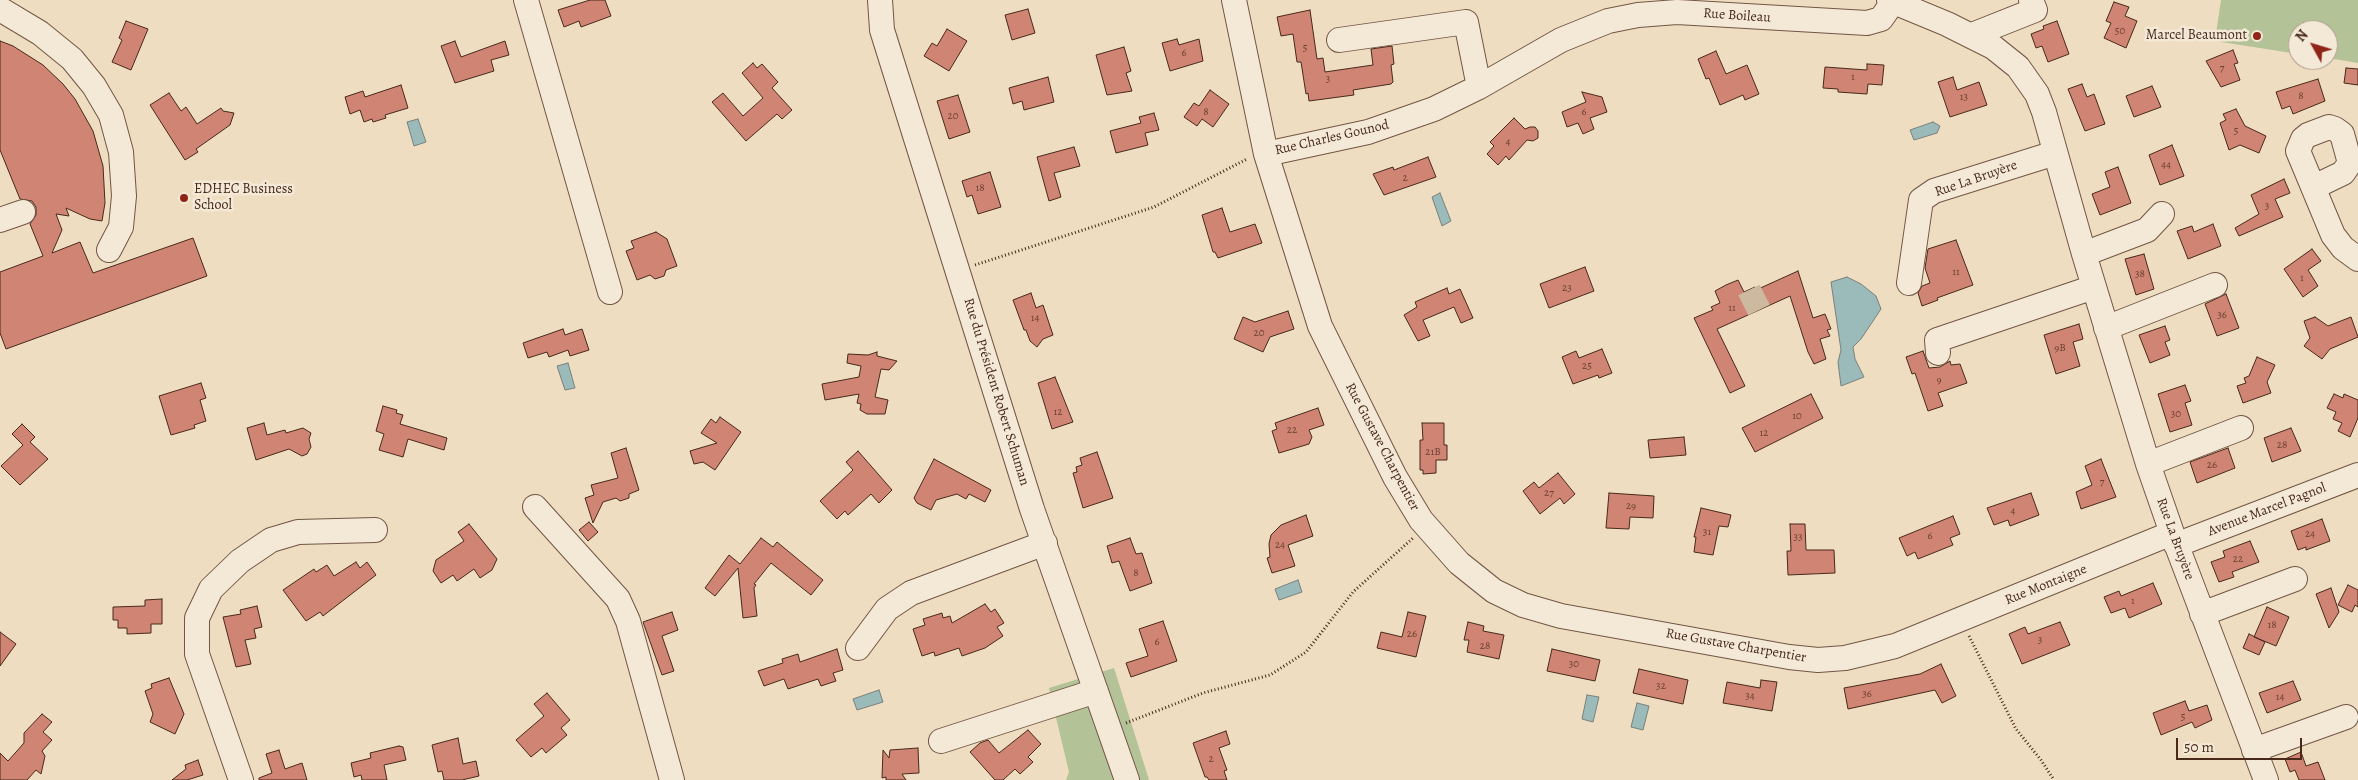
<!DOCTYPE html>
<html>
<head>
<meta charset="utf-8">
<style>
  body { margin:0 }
  #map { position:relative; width:2358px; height:780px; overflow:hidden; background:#eeddc1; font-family:Alegreya,serif }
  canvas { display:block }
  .north { position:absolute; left:2288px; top:20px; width:50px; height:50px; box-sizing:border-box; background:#f4e9d7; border:1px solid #af9c8b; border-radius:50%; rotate:309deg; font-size:14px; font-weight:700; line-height:20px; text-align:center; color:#48291a }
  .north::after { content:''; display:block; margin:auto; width:18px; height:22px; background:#8f2418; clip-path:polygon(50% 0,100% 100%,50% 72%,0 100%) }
  .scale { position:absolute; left:2176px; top:738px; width:126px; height:22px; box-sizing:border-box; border:2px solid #48291a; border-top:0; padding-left:6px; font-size:15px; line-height:18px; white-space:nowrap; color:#48291a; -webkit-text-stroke:4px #f4e9d7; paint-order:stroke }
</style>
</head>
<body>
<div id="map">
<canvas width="2358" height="780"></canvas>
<div class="north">N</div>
<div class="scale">50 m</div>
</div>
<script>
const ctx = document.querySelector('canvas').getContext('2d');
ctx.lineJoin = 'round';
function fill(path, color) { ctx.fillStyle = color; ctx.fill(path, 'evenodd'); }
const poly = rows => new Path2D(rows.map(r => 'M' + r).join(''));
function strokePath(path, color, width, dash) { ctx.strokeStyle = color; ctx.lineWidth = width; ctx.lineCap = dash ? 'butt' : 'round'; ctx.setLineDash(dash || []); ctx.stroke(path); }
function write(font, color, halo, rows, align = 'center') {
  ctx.font = font + ' Alegreya,serif'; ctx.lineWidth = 5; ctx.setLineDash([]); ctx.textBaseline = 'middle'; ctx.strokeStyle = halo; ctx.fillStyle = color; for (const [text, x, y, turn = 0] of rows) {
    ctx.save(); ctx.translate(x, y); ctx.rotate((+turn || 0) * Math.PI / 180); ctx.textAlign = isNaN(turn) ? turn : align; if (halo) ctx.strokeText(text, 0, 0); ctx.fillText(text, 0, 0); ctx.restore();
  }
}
const green = poly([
  [2221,0,2358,0,2358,63,2328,58,2328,30,2298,30,2298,54,2215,41],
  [1114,668,1149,780,1066,780,1069,772,1049,688]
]);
const water = poly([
  [418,119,426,142,414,146,407,122,418,119],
  [1933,122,1940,126,1937,133,1914,140,1910,130,1933,122],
  [1440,193,1451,221,1442,226,1432,197,1440,193],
  [1847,277,1861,284,1876,296,1881,309,1861,339,1853,347,1855,359,1864,377,1841,386,1838,362,1841,350,1831,282,1847,277],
  [568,363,575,388,565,390,557,366,568,363],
  [1298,580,1302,592,1279,600,1275,589,1298,580],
  [879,690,883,702,857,710,853,699,879,690],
  [1587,695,1599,697,1593,722,1582,719,1587,695],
  [1637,703,1649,706,1643,730,1631,727,1637,703]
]);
const building = poly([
  [590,0,605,0,611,16,581,27,579,21,564,27,558,10,590,0],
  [2114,2,2129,7,2125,16,2137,21,2126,48,2104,38,2111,23,2106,21,2114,2],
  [1028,9,1035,33,1012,40,1005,15,1028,9],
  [1310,10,1317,59,1323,58,1325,72,1373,65,1371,49,1392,46,1394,64,1391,65,1393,82,1391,84,1353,90,1354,95,1309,101,1308,93,1306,94,1301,62,1297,62,1293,34,1281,36,1277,17,1310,10],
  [126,21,148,29,131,70,112,62,122,40,119,38,126,21],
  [2057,21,2069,54,2048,62,2042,46,2036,48,2031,34,2044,29,2043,26,2057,21],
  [947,29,967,41,949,71,924,56,932,43,937,46,947,29],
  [1177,39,1179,45,1199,39,1203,61,1170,71,1162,43,1177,39],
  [0,41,13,46,43,65,63,84,75,99,93,131,103,166,105,203,102,221,90,219,66,208,69,216,56,214,62,230,52,253,80,242,93,273,193,238,207,276,6,349,0,333,0,272,43,256,30,224,36,215,36,207,32,201,20,199,0,150,0,41],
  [455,41,461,57,505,41,509,55,491,60,494,71,455,83,441,46,455,41],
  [1124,47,1131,71,1126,73,1132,91,1107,95,1096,55,1124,47],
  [2233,50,2238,63,2234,64,2240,80,2221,87,2206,61,2233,50],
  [1716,51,1726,74,1747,65,1759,94,1745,100,1743,95,1720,105,1709,78,1706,79,1698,59,1716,51],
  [753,63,757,68,762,64,778,82,772,88,792,110,782,119,777,114,746,141,712,102,723,93,743,116,763,98,742,73,753,63],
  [1867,64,1884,65,1882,85,1868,84,1867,94,1838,92,1838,89,1823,88,1825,67,1867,70,1867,64],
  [2346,68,2358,69,2358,85,2344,83,2346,68],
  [1048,77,1054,102,1024,110,1022,101,1013,104,1009,88,1048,77],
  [1953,77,1957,90,1979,82,1987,105,1950,117,1938,82,1953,77],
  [2318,79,2325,101,2293,114,2290,106,2282,109,2276,92,2318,79],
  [2082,84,2087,97,2094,94,2105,124,2085,131,2068,89,2082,84],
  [401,85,408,108,385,115,386,118,373,122,372,119,364,122,360,110,350,114,345,97,363,91,365,97,401,85],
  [2152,86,2161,107,2134,117,2126,96,2152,86],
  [1210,90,1229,104,1213,127,1202,119,1197,126,1184,117,1194,103,1199,106,1210,90],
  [1582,92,1602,97,1607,112,1590,118,1594,129,1583,134,1578,123,1567,127,1562,112,1586,102,1582,92],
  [169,93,181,111,186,107,197,124,221,108,223,111,234,113,230,125,196,149,198,152,185,160,150,105,169,93],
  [958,95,970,132,949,139,937,101,958,95],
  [2236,109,2245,126,2266,136,2259,153,2240,145,2229,150,2220,123,2226,120,2223,114,2236,109],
  [1154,113,1159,130,1145,133,1148,145,1116,153,1110,131,1141,123,1139,117,1154,113],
  [1514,118,1525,129,1530,127,1535,127,1538,131,1538,138,1533,141,1527,140,1509,160,1506,156,1498,165,1487,154,1494,146,1490,142,1514,118],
  [2172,145,2184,176,2160,185,2149,155,2172,145],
  [1074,147,1080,166,1054,173,1061,197,1049,201,1037,157,1074,147],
  [1428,157,1436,177,1384,195,1373,174,1393,167,1394,170,1428,157],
  [2118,167,2131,203,2100,215,2092,194,2110,187,2105,172,2118,167],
  [990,172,1001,207,978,214,972,195,967,197,962,181,990,172],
  [2284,179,2290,193,2275,199,2283,217,2239,236,2235,228,2259,214,2251,195,2284,179],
  [1222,208,1230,232,1255,224,1262,243,1218,258,1215,252,1213,252,1202,215,1222,208],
  [2213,224,2221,246,2188,259,2177,231,2192,226,2194,232,2213,224],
  [656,232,667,239,677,266,666,270,664,276,655,279,650,275,637,280,626,251,634,248,631,241,656,232],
  [1956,240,1973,285,1937,298,1938,300,1922,306,1918,293,1922,286,1930,283,1925,268,1928,249,1956,240],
  [2312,249,2321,261,2308,270,2318,286,2303,297,2284,269,2312,249],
  [2144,254,2154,289,2136,295,2125,259,2144,254],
  [1585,267,1594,291,1549,308,1540,284,1585,267],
  [1798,271,1813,318,1825,314,1831,329,1827,330,1830,336,1820,339,1826,359,1814,364,1808,352,1790,296,1717,329,1745,386,1730,393,1694,318,1713,310,1711,307,1720,303,1715,291,1726,285,1738,280,1744,292,1755,287,1756,290,1798,271],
  [1447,288,1449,294,1460,289,1473,318,1461,323,1454,307,1423,320,1430,336,1418,341,1404,315,1417,307,1415,302,1447,288],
  [1031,293,1036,308,1043,305,1053,335,1043,339,1037,347,1030,341,1026,330,1024,330,1013,300,1031,293],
  [2226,294,2239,328,2217,336,2205,304,2226,294],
  [1288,311,1294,329,1270,337,1263,352,1234,339,1243,317,1255,322,1288,311],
  [2315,317,2328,326,2351,317,2358,337,2330,349,2322,359,2304,346,2310,338,2304,321,2315,317],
  [2079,324,2083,339,2073,342,2080,366,2056,374,2044,335,2079,324],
  [2165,326,2170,340,2165,342,2170,355,2150,363,2139,335,2165,326],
  [563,329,565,335,582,329,589,350,570,356,568,350,549,357,547,352,528,358,523,343,563,329],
  [1602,349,1612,373,1599,378,1598,375,1573,384,1562,357,1576,351,1579,358,1602,349],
  [1923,351,1929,368,1940,367,1950,361,1951,365,1960,364,1967,383,1938,393,1943,406,1928,411,1915,373,1912,374,1906,357,1923,351],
  [877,352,877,356,897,361,889,370,881,369,875,397,888,400,885,414,867,414,860,410,861,404,857,403,859,394,825,400,822,384,859,377,861,366,847,363,848,354,868,355,877,352],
  [2257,357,2275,365,2267,382,2271,393,2243,403,2237,386,2246,383,2244,378,2249,376,2257,357],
  [1055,377,1073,422,1052,429,1038,383,1055,377],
  [201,383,206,398,200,400,206,421,194,425,195,428,171,435,159,396,201,383],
  [2185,385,2191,401,2185,403,2192,425,2170,432,2158,394,2185,385],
  [1811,394,1823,418,1755,452,1742,428,1811,394],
  [2334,394,2343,398,2344,394,2358,400,2358,418,2350,437,2338,431,2342,423,2333,419,2336,412,2327,408,2334,394],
  [383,406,397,410,396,413,403,415,400,424,447,438,444,450,408,439,403,457,379,450,384,434,376,431,383,406],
  [1318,408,1324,425,1309,430,1312,437,1309,444,1279,453,1272,431,1277,429,1275,423,1318,408],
  [720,417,741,432,715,470,703,462,694,464,690,451,717,443,701,433,711,419,716,423,720,417],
  [264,423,267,435,285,430,286,433,303,428,311,433,309,439,311,447,307,454,302,456,289,449,256,460,247,428,264,423],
  [1422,423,1444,423,1444,445,1447,445,1447,460,1436,460,1436,473,1423,474,1423,470,1420,470,1420,440,1423,440,1422,423],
  [22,424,35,437,30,442,48,459,20,485,1,466,23,445,12,434,22,424],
  [2291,428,2301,451,2272,462,2264,438,2291,428],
  [1684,437,1686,455,1650,458,1648,440,1684,437],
  [626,448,639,490,629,494,629,498,620,501,616,498,603,502,593,523,585,498,594,495,591,485,618,478,611,453,626,448],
  [2228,448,2235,468,2197,483,2190,462,2228,448],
  [858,451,892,490,879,503,871,494,848,515,845,511,837,519,820,501,853,470,846,462,858,451],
  [1097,452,1113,498,1083,508,1073,473,1077,472,1076,467,1082,465,1080,458,1097,452],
  [934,459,991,490,985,502,969,494,966,499,957,494,936,500,931,510,917,503,914,498,934,459],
  [2101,459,2116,497,2081,509,2076,492,2092,485,2085,466,2101,459],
  [1558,473,1575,494,1564,504,1560,498,1540,514,1523,491,1534,482,1539,488,1558,473],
  [1609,493,1654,496,1653,518,1630,517,1629,529,1606,528,1609,493],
  [2031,493,2039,515,2010,526,2008,520,1994,525,1987,508,2031,493],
  [1701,508,1731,515,1728,527,1719,526,1713,555,1694,552,1696,537,1694,537,1701,508],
  [1306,515,1313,536,1288,545,1295,566,1272,573,1267,558,1270,557,1269,544,1271,535,1281,525,1306,515],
  [1953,516,1960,534,1950,538,1953,545,1918,559,1915,552,1907,556,1899,538,1953,516],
  [2322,519,2330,541,2306,550,2306,547,2298,550,2291,531,2322,519],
  [589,522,598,532,588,541,579,530,589,522],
  [469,524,497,559,492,570,480,578,474,569,457,581,453,575,441,583,433,571,436,560,464,541,458,532,469,524],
  [1790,524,1805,524,1806,550,1834,550,1835,573,1788,575,1787,551,1791,551,1790,524],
  [761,538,773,547,777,542,823,580,811,595,771,563,754,584,756,585,754,588,757,616,743,618,738,568,715,596,705,588,729,555,740,564,761,538],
  [1130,538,1136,554,1142,553,1152,583,1130,591,1119,561,1112,563,1107,546,1130,538],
  [2250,541,2259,562,2232,572,2234,577,2219,582,2211,562,2225,557,2223,551,2250,541],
  [356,562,360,568,367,562,376,575,323,616,320,612,306,621,283,590,314,569,316,572,327,565,334,576,356,562],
  [2153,583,2162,604,2129,618,2125,608,2111,613,2104,597,2119,591,2121,596,2153,583],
  [2348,585,2358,590,2358,607,2355,605,2352,612,2338,605,2348,585],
  [2331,588,2339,612,2329,628,2316,594,2331,588],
  [162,599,162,624,151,624,151,633,127,634,127,628,118,628,118,620,113,620,113,607,145,606,145,600,162,599],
  [985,604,991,612,995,609,1004,623,997,627,1003,636,985,648,962,656,959,648,935,656,934,652,922,656,913,629,925,625,923,619,942,613,943,618,950,616,952,623,985,604],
  [257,606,262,627,254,629,256,638,245,640,251,664,236,667,223,617,241,614,240,610,257,606],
  [2267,607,2289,617,2276,646,2254,637,2267,607],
  [672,612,678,630,662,636,674,671,662,675,643,622,672,612],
  [1408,612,1426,616,1416,657,1377,648,1381,632,1402,637,1408,612],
  [1163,621,1177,661,1131,677,1126,663,1148,656,1139,629,1163,621],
  [1468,622,1484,626,1483,631,1504,635,1499,659,1467,652,1469,640,1464,640,1468,622],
  [2060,622,2070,645,2022,664,2009,634,2025,627,2028,634,2060,622],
  [0,632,16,644,0,666,0,632],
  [2249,634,2265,642,2259,655,2243,648,2249,634],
  [837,649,843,670,833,673,836,681,821,686,818,679,788,689,784,679,764,686,758,671,783,663,782,659,798,654,800,662,837,649],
  [1552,649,1600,660,1595,681,1547,671,1552,649],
  [1941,664,1956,696,1942,703,1935,690,1848,709,1844,688,1920,674,1941,664],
  [1639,669,1688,680,1683,704,1633,693,1639,669],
  [169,678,184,714,175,734,150,722,153,714,145,691,152,688,151,684,169,678],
  [1761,680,1777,682,1772,711,1723,703,1727,682,1760,688,1761,680],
  [2293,681,2301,700,2267,713,2259,693,2293,681],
  [547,693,570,720,561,728,567,735,546,753,542,748,531,757,516,740,544,716,534,704,547,693],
  [2185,701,2189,711,2207,705,2212,720,2195,728,2192,722,2161,735,2153,713,2185,701],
  [42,714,52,722,43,732,52,740,42,751,45,756,41,774,36,770,27,780,0,780,0,753,8,761,24,743,24,733,42,714],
  [1028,730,1041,744,1028,757,1033,762,1020,774,1015,769,1003,780,995,780,970,752,980,743,988,740,999,753,1028,730],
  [1226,731,1230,744,1219,748,1227,770,1224,771,1227,780,1209,780,1207,777,1205,777,1193,743,1226,731],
  [458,738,463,764,476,761,479,776,462,780,444,780,442,771,438,772,432,745,458,738],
  [399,746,403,747,406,760,384,765,387,780,362,780,361,775,354,777,351,763,371,758,370,753,399,746],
  [918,748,919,773,902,774,906,780,886,780,886,777,882,778,883,750,889,758,890,750,918,748],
  [279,750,285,769,302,763,307,780,259,780,259,778,272,773,266,754,279,750],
  [2301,752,2306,766,2318,762,2325,780,2299,780,2295,770,2290,772,2285,759,2301,752],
  [198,760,203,775,187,780,172,780,186,769,185,765,198,760]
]);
const minorTunnel = poly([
  [1749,290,1759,310]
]);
const path = poly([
  [975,265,1154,207,1247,159],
  [1969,636,2016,729,2041,760,2054,780],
  [1126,723,1203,693,1270,675,1306,652,1353,592,1413,538]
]);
const minor = poly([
  [526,0,610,292],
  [880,0,882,30,1032,509,1127,780],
  [1234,0,1266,154,1320,326,1395,477,1421,520,1459,563,1494,591,1523,605,1561,616,1789,657,1818,660,1845,658,1895,646,2172,533],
  [1889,0,1947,24,1993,47,2018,67,2037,94,2044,112,2084,254,2148,464,2172,533,2266,780],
  [0,9,40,33,72,59,94,86,111,115,121,152,124,196,121,227,109,250],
  [1972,35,2035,10,2031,0],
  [1339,40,1466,22,1479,87],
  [1266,154,1368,132,1434,109,1479,87,1561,40,1608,21,1638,15,1677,12,1867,23,1881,19,1893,2],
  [2314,187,2343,173,2350,163,2342,134,2335,129,2329,127,2308,135,2303,139,2298,151,2333,235,2343,248,2358,259],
  [0,220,23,212],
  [2084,254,2147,230,2162,214],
  [1909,283,1921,200,1934,191,2055,153],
  [2106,328,2215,285],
  [1938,353,1937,340,2094,287],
  [2148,464,2241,428],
  [535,507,618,599,628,621,672,780],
  [2176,545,2358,475],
  [2202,614,2295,579],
  [858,648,887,609,911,593,1045,543],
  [941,741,1096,691],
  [2254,750,2346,717],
  [241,780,197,654,197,618,211,589,240,561,271,540,298,532,375,530]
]);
const markers = [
  [2257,36,5,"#8f2418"],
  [184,198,5,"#8f2418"]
];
const numberNames = [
  ["50",2120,31],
  ["5",1305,48],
  ["6",1184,53],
  ["7",2222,68],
  ["1",1853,77],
  ["3",1328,79],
  ["8",2301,96],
  ["13",1964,97],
  ["8",1206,112],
  ["6",1584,112],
  ["20",953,116],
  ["5",2236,131],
  ["4",1508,142],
  ["44",2166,165],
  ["2",1405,178],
  ["18",980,188],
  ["3",2267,206],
  ["11",1956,272],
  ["38",2140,274],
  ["1",2302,278],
  ["23",1567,288],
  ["11",1732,308],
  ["36",2222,315],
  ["14",1035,318],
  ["20",1259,333],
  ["9B",2060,348],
  ["25",1587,366],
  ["9",1939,380],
  ["12",1058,412],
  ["30",2176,414],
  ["10",1797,416],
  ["22",1292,430],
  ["12",1764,433],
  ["28",2282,445],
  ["21B",1433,452],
  ["26",2212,465],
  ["7",2102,482],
  ["27",1549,493],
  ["29",1631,506],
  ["4",2013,511],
  ["31",1707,532],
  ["24",2310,534],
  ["6",1930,536],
  ["33",1798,537],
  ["24",1280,545],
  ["22",2238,559],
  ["8",1136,573],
  ["1",2133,601],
  ["18",2272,625],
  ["26",1412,634],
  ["3",2040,640],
  ["6",1157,642],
  ["28",1485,646],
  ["30",1574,664],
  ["32",1661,686],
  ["36",1867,694],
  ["34",1750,696],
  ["14",2280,697],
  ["5",2183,717],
  ["2",1211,759]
];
const streetNames = [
  ["Rue Boileau",1737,16,4],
  ["Rue Charles Gounod",1332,138,-13],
  ["Rue La Bruyère",1976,179,-19],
  ["Rue du Président Robert Schuman",996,392,73],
  ["Rue Gustave Charpentier",1382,447,62],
  ["Avenue Marcel Pagnol",2267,510,-21],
  ["Rue La Bruyère",2175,539,70],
  ["Rue Montaigne",2046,585,-22],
  ["Rue Gustave Charpentier",1736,646,10]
];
const poiNames = [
  ["Marcel Beaumont",2247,36],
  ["EDHEC Business",194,190,"left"],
  ["School",194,206,"left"]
];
fill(green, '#b3c297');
fill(water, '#9bbaba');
strokePath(water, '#7a807a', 1);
fill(building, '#d08473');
strokePath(building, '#48291a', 1);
strokePath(minorTunnel, '#cdb9a0', 24, [24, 12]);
strokePath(minor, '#725644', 26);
strokePath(path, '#48291a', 3, [1, 2.5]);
strokePath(minor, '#f4e9d7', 24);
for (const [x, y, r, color] of markers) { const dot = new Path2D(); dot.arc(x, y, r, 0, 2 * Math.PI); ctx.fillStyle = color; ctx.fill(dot); strokePath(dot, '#f4e9d7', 2); }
write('11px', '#6a4030', null, numberNames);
write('14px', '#48291a', '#f4e9d7', streetNames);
write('14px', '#48291a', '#f4e9d7', poiNames, 'right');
</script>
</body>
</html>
